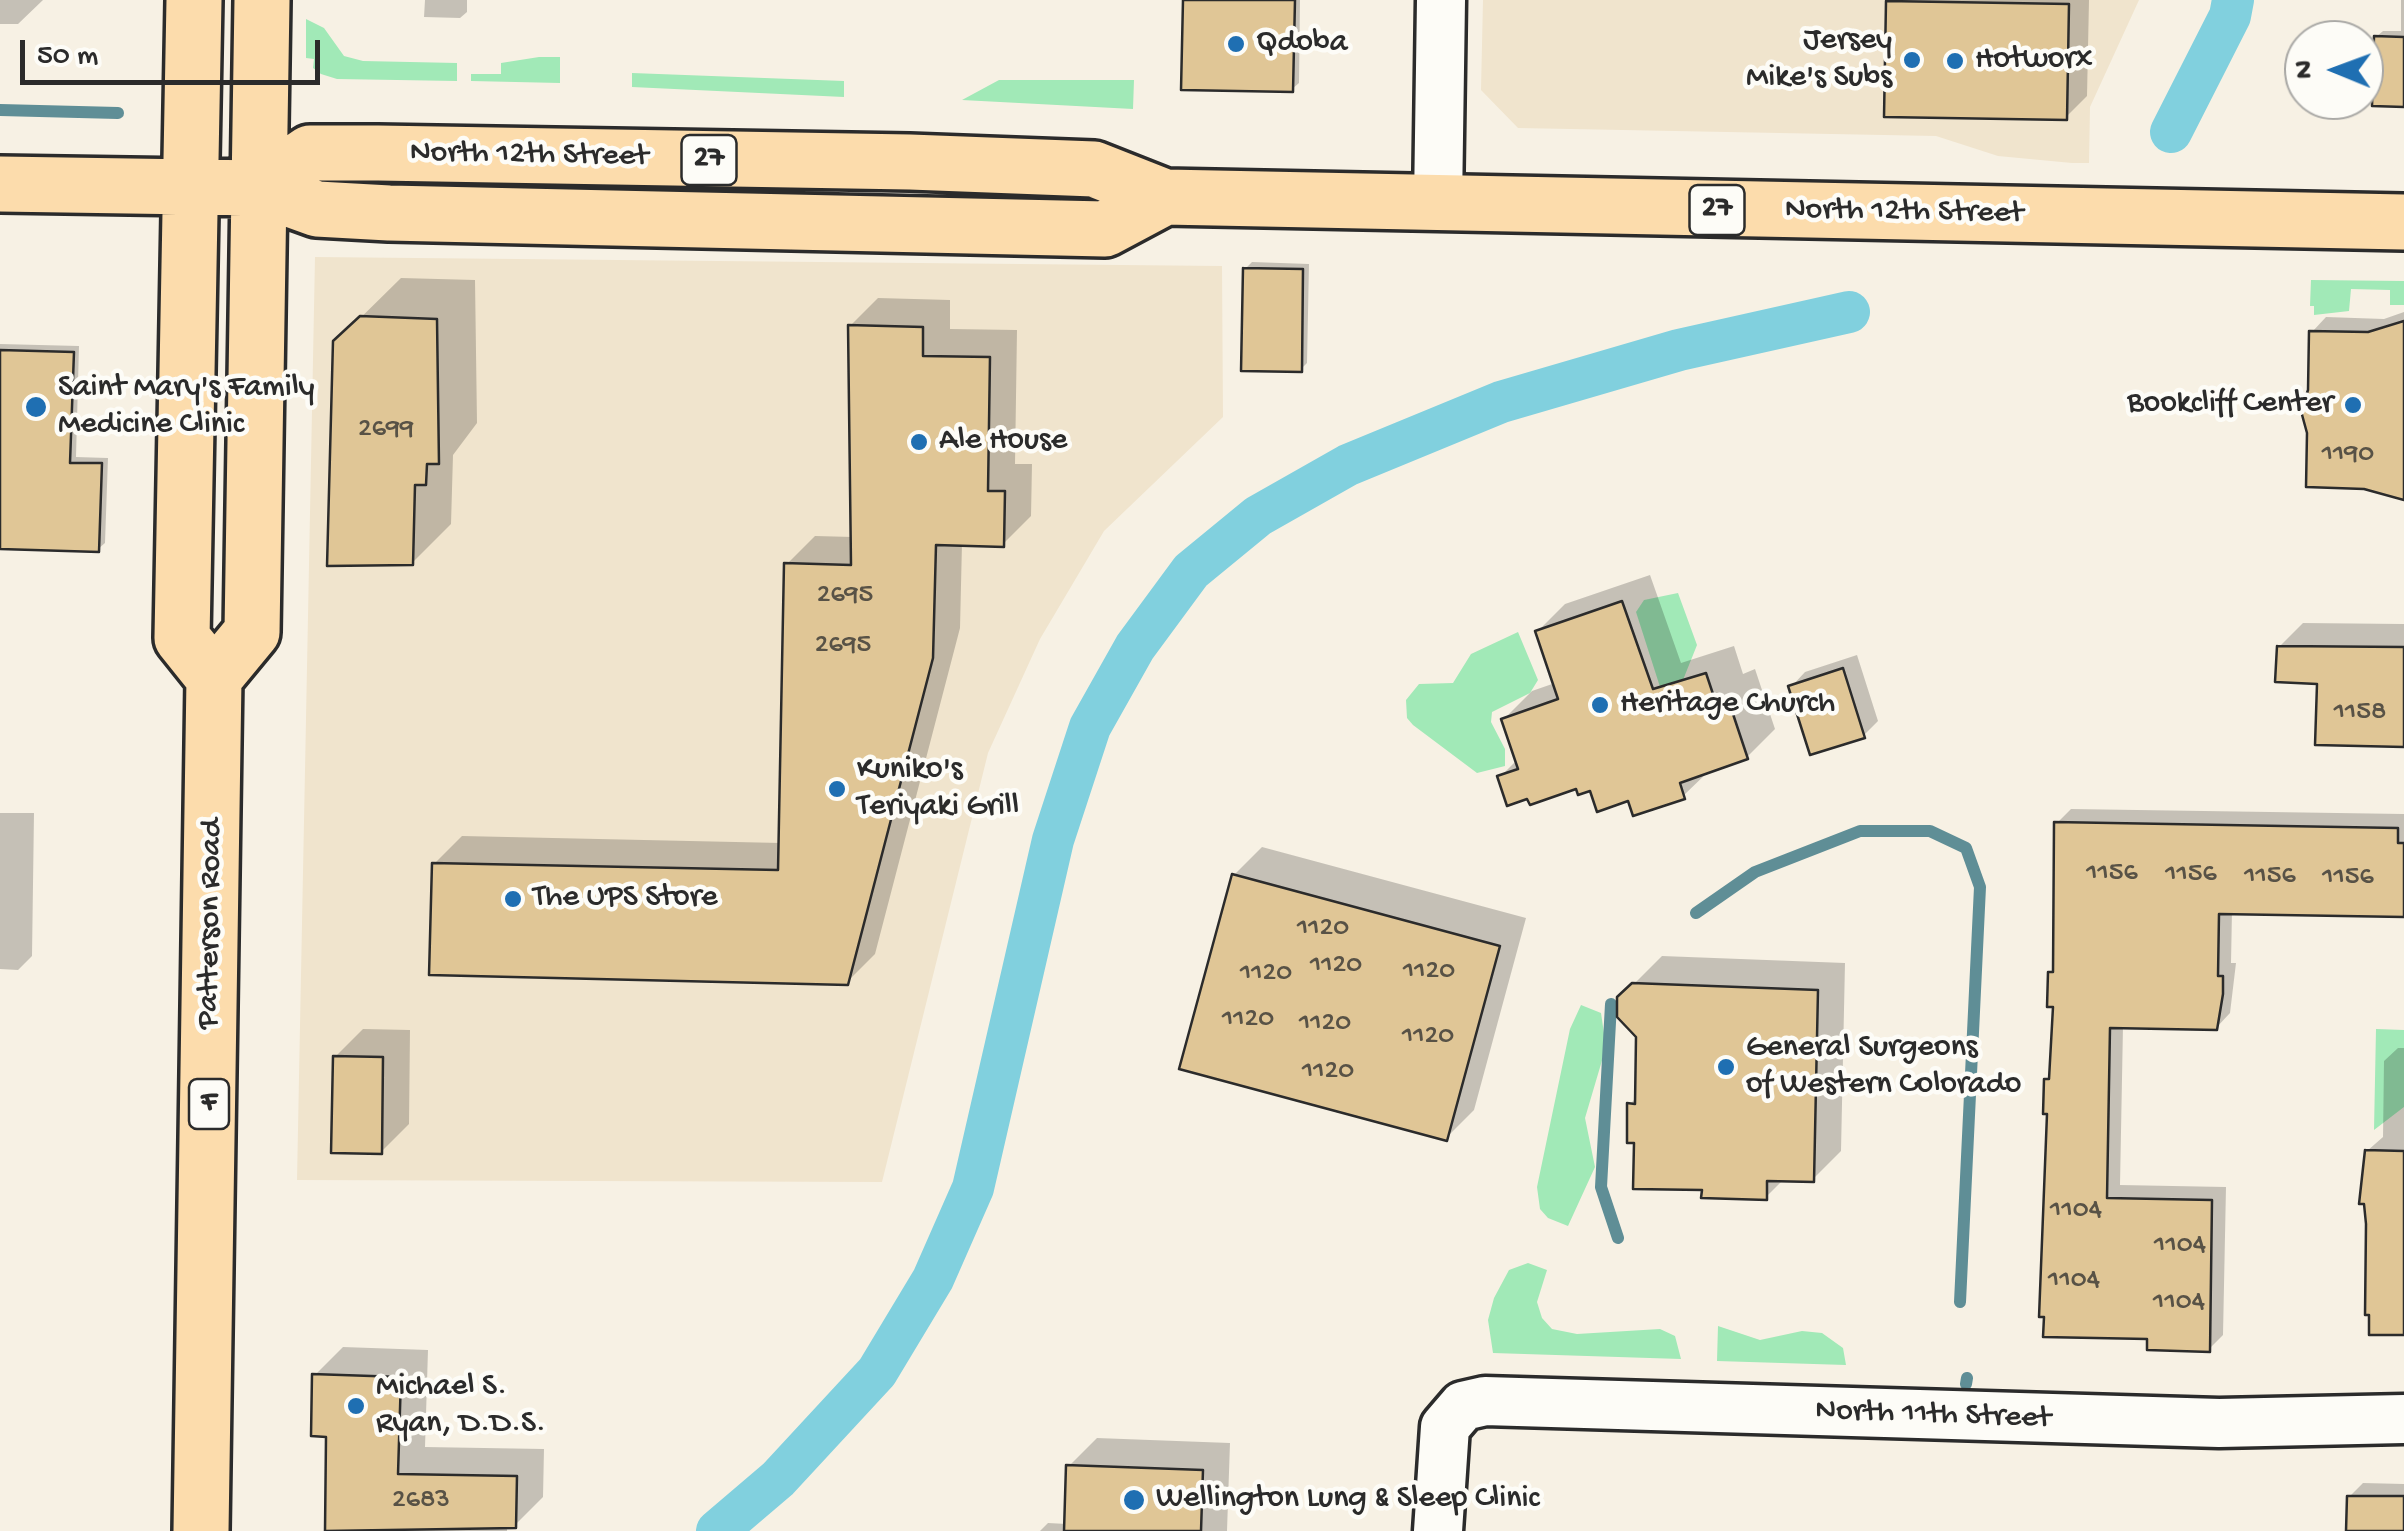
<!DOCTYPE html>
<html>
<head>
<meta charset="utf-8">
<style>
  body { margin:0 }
  #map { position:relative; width:2404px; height:1531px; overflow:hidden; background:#f7f1e4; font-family:"Gochi Hand",sans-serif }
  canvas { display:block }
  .north { position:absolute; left:2284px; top:20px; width:100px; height:100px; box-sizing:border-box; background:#fdfcf7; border:2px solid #a9a8a5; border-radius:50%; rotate:271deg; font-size:28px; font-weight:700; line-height:40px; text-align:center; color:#2b2b2b }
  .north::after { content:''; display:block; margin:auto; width:35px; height:45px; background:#1f6fb2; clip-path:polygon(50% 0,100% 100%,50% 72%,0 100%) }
  .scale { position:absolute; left:20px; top:40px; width:300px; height:45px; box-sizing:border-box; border:5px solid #2b2b2b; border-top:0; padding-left:12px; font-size:30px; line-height:35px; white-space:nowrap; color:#2b2b2b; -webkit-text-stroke:8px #fdfcf7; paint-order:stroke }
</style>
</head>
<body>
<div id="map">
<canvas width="2404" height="1531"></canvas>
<div class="north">N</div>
<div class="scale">50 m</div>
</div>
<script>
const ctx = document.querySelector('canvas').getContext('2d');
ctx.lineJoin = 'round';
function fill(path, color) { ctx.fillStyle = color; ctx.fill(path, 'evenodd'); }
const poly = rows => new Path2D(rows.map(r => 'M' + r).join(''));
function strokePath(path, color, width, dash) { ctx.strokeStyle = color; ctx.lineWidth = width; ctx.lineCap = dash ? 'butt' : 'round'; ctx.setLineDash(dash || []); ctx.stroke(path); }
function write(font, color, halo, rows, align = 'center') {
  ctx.font = font + ' "Gochi Hand",sans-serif'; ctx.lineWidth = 9; ctx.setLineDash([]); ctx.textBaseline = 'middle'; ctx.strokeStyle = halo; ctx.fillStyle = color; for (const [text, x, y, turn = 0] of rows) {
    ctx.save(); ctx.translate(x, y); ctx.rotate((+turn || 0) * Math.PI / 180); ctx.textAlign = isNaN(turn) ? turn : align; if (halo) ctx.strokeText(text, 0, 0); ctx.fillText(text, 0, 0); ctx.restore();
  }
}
const built = poly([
  [1483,0,2139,0,2090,107,2089,163,2072,163,1998,156,1936,136,1518,128,1481,90],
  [315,257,1222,266,1223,417,1104,531,1040,639,988,753,882,1182,297,1180]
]);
const green = poly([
  [306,19,324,28,344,56,363,61,457,63,457,81,337,79,321,74,313,68,314,59,306,58],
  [539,57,560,57,560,83,471,81,471,74,501,74,501,63],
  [632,73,844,81,844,97,632,87],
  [999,80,1134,80,1133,109,962,100],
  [2311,280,2404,281,2404,305,2390,305,2390,290,2351,289,2349,311,2314,315,2314,306,2310,306],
  [1678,593,1697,645,1669,715,1636,612,1644,600],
  [1518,632,1538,680,1530,693,1492,712,1491,722,1505,749,1505,766,1477,773,1413,725,1407,718,1406,700,1419,684,1453,683,1471,654],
  [1581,1005,1601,1013,1606,1047,1585,1118,1595,1167,1568,1226,1548,1218,1540,1209,1537,1187,1570,1029],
  [2376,1029,2404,1030,2404,1107,2374,1130],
  [1528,1263,1547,1270,1537,1302,1542,1318,1552,1329,1577,1334,1660,1329,1675,1336,1681,1359,1493,1353,1488,1320,1494,1298,1509,1270],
  [1718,1326,1760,1340,1802,1331,1822,1333,1843,1348,1846,1365,1717,1361]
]);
const shadow = poly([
  [0,0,43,0,18,24,0,24],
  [425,0,467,0,467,12,460,18,424,17],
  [1185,0,1300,0,1299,83,1292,89],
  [1890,0,2089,0,2087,96,2066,117],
  [2401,0,2404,0,2404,104,2376,37,2383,31,2401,31],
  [1252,262,1309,264,1307,363,1301,369,1245,269],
  [401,278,475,280,477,423,453,455,451,524,412,563,336,342],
  [878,298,950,300,950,329,1017,330,1015,464,1032,464,1031,516,1003,544,962,543,960,628,875,954,847,982,434,864,462,836,781,843,787,564,815,536,853,537,850,326],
  [2404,312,2404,495,2311,390,2312,332,2326,317,2384,319],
  [0,344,79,346,76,457,108,458,105,543,98,549,0,546],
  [1650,575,1681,663,1734,646,1743,674,1755,669,1775,729,1747,757,1710,770,1683,796,1500,777,1518,759,1504,719,1532,691,1555,683,1537,632,1565,604],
  [2303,623,2404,624,2404,743,2279,647],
  [1857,655,1878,721,1864,735,1791,687,1805,672],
  [2071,809,2404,814,2404,914,2232,911,2231,963,2236,963,2230,1013,2216,1028,2123,1026,2120,1185,2226,1187,2223,1335,2209,1349,2149,1336,2050,1111,2046,1080,2052,1074,2055,1005,2051,973,2056,968,2057,823],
  [0,813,34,813,32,956,18,970,0,969],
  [1262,847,1526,918,1474,1110,1446,1138,1234,875],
  [1662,956,1845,963,1841,1151,1813,1179,1784,1179,1766,1197,1704,1187,1637,1141,1630,1104,1637,1097,1638,1036,1620,998],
  [363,1029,410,1030,409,1124,381,1152,335,1057],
  [2398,1048,2404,1048,2404,1333,2366,1202,2361,1202,2367,1151,2383,1137,2384,1061],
  [343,1347,428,1350,425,1447,544,1449,543,1497,515,1525,507,1525,507,1531,328,1531,329,1434,315,1375],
  [1097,1438,1230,1443,1227,1531,1040,1531,1048,1523,1067,1524,1069,1466],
  [2363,1483,2404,1484,2404,1531,2349,1531,2349,1497]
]);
const stream = poly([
  [0,110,118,113],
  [1696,913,1755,872,1860,831,1930,831,1966,848,1980,887,1960,1302],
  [1611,1004,1601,1187,1618,1238],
  [1966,1384,1967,1378]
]);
const canal = poly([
  [2171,132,2230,16,2233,0],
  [717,1531,778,1479,877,1372,933,1279,973,1188,1053,840,1090,727,1135,647,1191,571,1258,516,1348,465,1501,402,1679,350,1849,312]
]);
const building = poly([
  [1183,0,1295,0,1293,92,1181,90,1183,0],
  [1886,1,2069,4,2067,120,1884,117,1886,1],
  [2374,36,2404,37,2404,107,2372,106,2374,36],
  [1243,268,1303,269,1302,372,1241,371,1243,268],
  [360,316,437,319,439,464,427,464,426,485,415,485,413,565,327,566,333,341,360,316],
  [2404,321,2404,500,2364,489,2306,487,2307,433,2301,411,2308,390,2309,331,2368,332,2404,321],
  [848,325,923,327,923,356,990,357,988,491,1005,491,1004,547,936,545,933,658,848,985,429,975,432,863,778,870,784,563,851,565,848,325],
  [0,350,74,352,70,463,102,463,99,552,0,549,0,350],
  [1622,601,1653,689,1706,673,1715,700,1727,696,1748,759,1680,783,1685,799,1633,816,1628,801,1597,812,1590,791,1578,795,1576,789,1530,805,1527,799,1507,806,1497,776,1518,769,1501,719,1558,699,1535,631,1622,601],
  [2277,646,2404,647,2404,747,2315,745,2317,684,2275,682,2277,646],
  [1843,668,1865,738,1810,755,1788,686,1843,668],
  [2054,822,2398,828,2398,843,2404,843,2404,917,2219,914,2218,976,2223,976,2223,994,2217,1030,2110,1028,2107,1198,2212,1200,2210,1352,2147,1350,2147,1339,2043,1337,2044,1317,2039,1317,2047,1114,2043,1114,2044,1079,2049,1079,2053,1007,2047,1007,2048,972,2053,972,2054,822],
  [1232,874,1500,946,1447,1141,1179,1069,1232,874],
  [1632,983,1818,990,1814,1182,1767,1181,1767,1200,1701,1198,1702,1190,1633,1189,1634,1143,1627,1143,1627,1103,1635,1104,1636,1037,1617,1017,1617,997,1632,983],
  [333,1056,383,1057,382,1154,331,1153,333,1056],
  [2365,1150,2404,1151,2404,1335,2369,1335,2369,1315,2365,1315,2366,1224,2364,1204,2359,1204,2365,1150],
  [312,1374,401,1377,398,1474,517,1476,516,1528,325,1531,326,1437,311,1436,312,1374],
  [1066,1465,1203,1470,1201,1531,1064,1531,1066,1465],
  [2347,1496,2404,1496,2404,1531,2346,1531,2347,1496]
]);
const minor = poly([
  [1438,204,1441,0],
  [1438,1531,1445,1427,1463,1406,1485,1401,2219,1423,2404,1419]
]);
const primary = poly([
  [194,0,182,638,214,678,201,1531],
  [0,184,259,188,317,209,389,213,1105,229,1165,197],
  [259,188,310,153,378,153,910,162,1094,169,1165,197,2404,222],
  [214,678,252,632,262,0]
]);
const markers = [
  [1236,44,10,"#1f6fb2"],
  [1912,60,10,"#1f6fb2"],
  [1955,61,10,"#1f6fb2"],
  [2353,405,10,"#1f6fb2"],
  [36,407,12,"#1f6fb2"],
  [919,442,10,"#1f6fb2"],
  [1600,705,10,"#1f6fb2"],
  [837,789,10,"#1f6fb2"],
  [513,899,10,"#1f6fb2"],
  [1726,1067,10,"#1f6fb2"],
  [356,1406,10,"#1f6fb2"],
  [1134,1500,12,"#1f6fb2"]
];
const numberNames = [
  ["2699",386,431],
  ["1190",2348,456],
  ["2695",845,597],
  ["2695",843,647],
  ["1158",2360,714],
  ["1156",2112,875],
  ["1156",2191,876],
  ["1156",2270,878],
  ["1156",2348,879],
  ["1120",1323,930],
  ["1120",1336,967],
  ["1120",1429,973],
  ["1120",1266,975],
  ["1120",1248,1021],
  ["1120",1325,1025],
  ["1120",1428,1038],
  ["1120",1328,1073],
  ["1104",2076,1212],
  ["1104",2180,1247],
  ["1104",2074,1282],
  ["1104",2179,1304],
  ["2683",421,1502]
];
const shields = [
  [709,160,55],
  [1717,210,55],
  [209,1104,40]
];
const shieldNames = [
  ["27",709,160],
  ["27",1717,210],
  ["F",209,1104]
];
const poiNames = [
  ["Jersey",1892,42,"right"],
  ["Mike's Subs",1892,79,"right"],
  ["Qdoba",1256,44],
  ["Hotworx",1975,61],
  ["Saint Mary's Family",58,389],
  ["Medicine Clinic",58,426],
  ["Bookcliff Center",2333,405,"right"],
  ["Ale House",939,442],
  ["Heritage Church",1620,705],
  ["Kuniko's",857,771],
  ["Teriyaki Grill",857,808],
  ["The UPS Store",533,899],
  ["General Surgeons",1746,1049],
  ["of Western Colorado",1746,1086],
  ["Michael S.",376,1388],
  ["Ryan, D.D.S.",376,1425],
  ["Wellington Lung & Sleep Clinic",1156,1500]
];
const streetNames = [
  ["North 12th Street",529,156,1],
  ["North 12th Street",1904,213,1],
  ["Patterson Road",212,924,-89],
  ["North 11th Street",1933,1416,2]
];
fill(built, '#f0e4cd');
fill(green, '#a1e9b7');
fill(shadow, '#0003');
strokePath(stream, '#5f8e96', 12);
strokePath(canal, '#81d0de', 42);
fill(building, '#e0c696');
strokePath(building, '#2b2b2b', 2.5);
strokePath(minor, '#2b2b2b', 55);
strokePath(primary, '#2b2b2b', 62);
strokePath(minor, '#fdfcf7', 48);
strokePath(primary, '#fcdcac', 55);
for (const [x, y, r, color] of markers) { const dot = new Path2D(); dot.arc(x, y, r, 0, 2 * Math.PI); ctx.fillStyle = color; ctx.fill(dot); strokePath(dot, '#fdfcf7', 4); }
write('28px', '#585246', null, numberNames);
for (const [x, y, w] of shields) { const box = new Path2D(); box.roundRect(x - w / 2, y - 25, w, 50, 8); ctx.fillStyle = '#fdfcf7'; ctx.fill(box); strokePath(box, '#2b2b2b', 2.5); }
write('bold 30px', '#2b2b2b', null, shieldNames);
write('32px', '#2b2b2b', '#fdfcf7', poiNames, 'left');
write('32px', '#2b2b2b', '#fdfcf7', streetNames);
</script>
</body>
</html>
